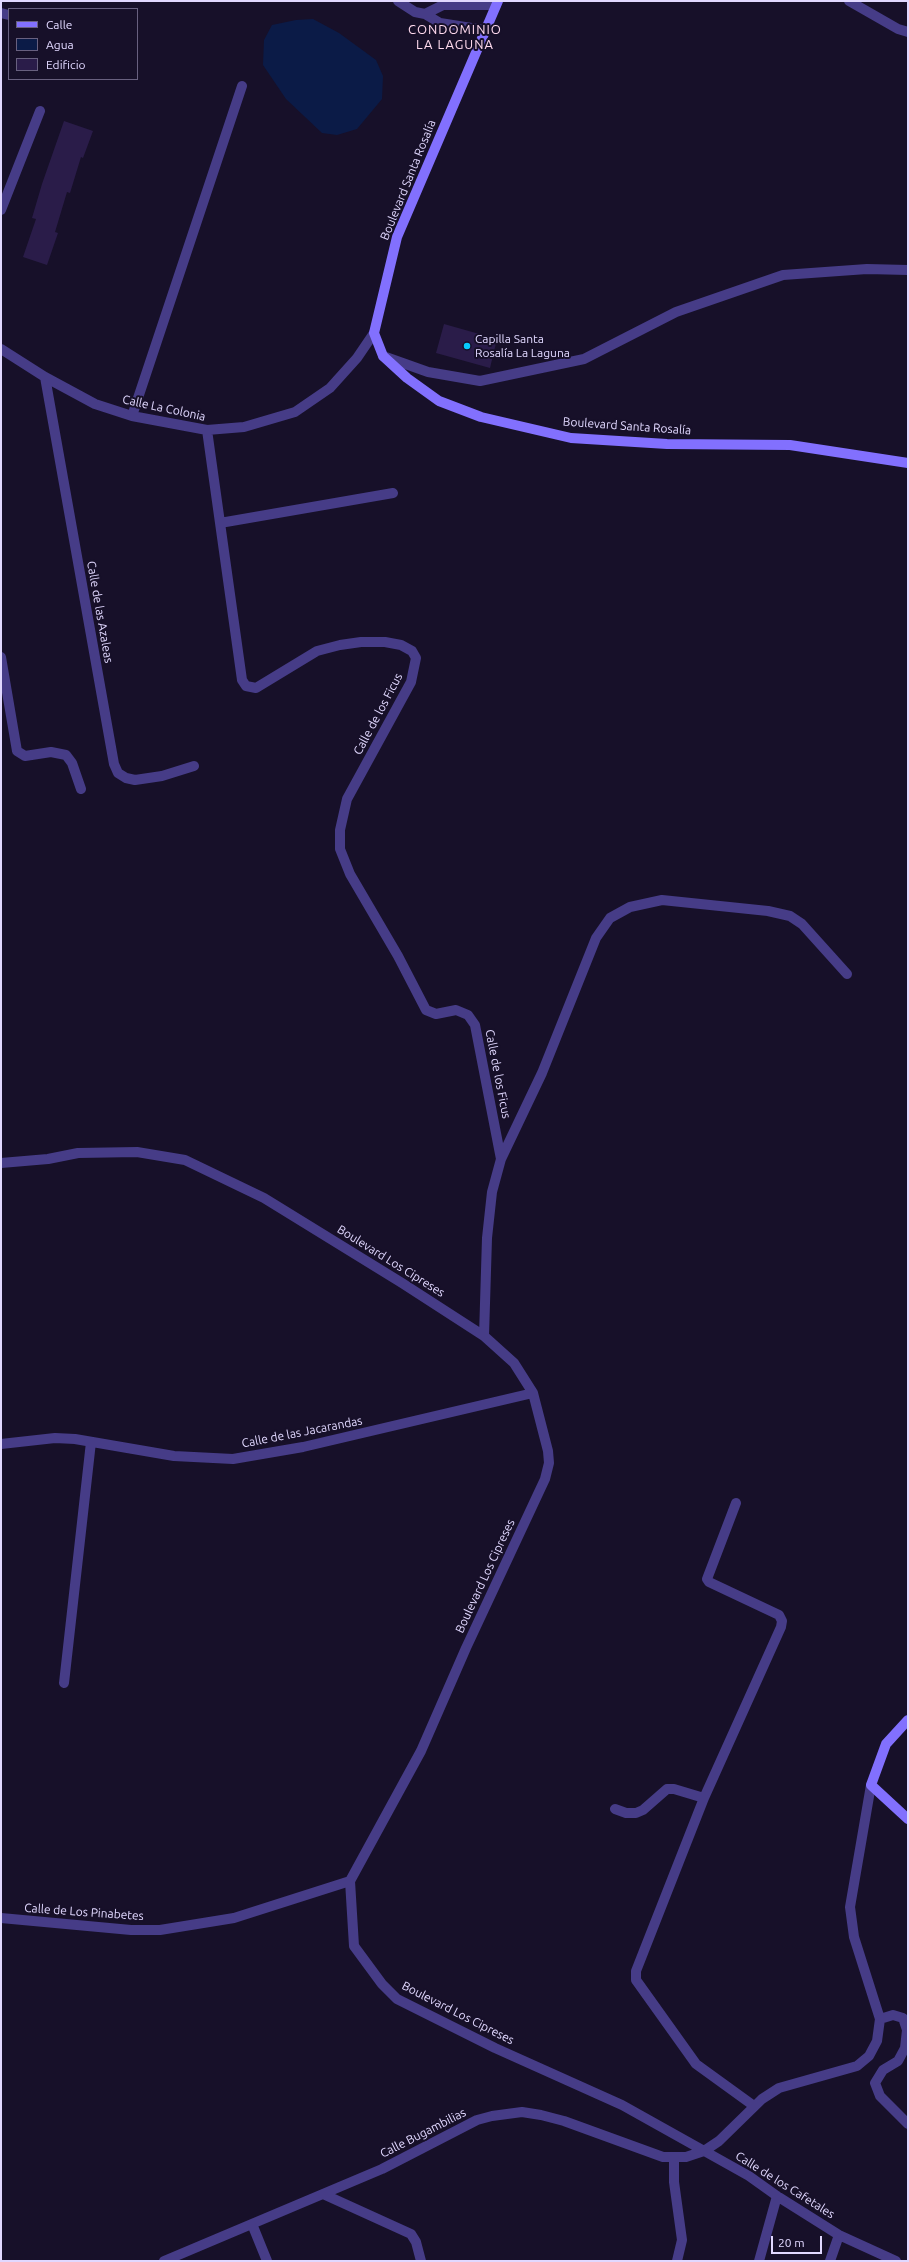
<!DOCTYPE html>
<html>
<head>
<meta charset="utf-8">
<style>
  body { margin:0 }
  #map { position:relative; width:909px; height:2262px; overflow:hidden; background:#171029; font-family:Ubuntu,sans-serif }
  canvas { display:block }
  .frame { position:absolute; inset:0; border:2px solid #e1d8ff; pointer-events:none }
  .legend { position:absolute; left:8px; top:8px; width:130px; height:72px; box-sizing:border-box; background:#171029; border:1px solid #68607f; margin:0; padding:5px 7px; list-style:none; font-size:12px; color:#e1d8ff }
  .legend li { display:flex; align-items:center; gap:8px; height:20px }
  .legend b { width:20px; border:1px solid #68607f }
  .scale { position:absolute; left:771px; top:2236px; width:51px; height:18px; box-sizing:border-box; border:2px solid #e1d8ff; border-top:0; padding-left:5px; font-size:12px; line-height:14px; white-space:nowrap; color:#e1d8ff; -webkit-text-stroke:3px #171029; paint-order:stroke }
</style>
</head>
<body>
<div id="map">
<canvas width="909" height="2262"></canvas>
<div class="frame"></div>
<ul class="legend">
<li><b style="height:5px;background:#8270fe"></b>Calle</li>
<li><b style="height:11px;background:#0b1b47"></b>Agua</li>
<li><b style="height:11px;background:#2a1c49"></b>Edificio</li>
</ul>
<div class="scale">20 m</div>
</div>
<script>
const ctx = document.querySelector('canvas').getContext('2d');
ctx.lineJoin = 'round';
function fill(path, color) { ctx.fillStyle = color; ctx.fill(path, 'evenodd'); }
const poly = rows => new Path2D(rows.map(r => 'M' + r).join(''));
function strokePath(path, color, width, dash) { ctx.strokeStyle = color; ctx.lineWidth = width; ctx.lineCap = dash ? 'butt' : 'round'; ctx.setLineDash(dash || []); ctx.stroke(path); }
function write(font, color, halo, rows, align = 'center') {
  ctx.font = font + ' Ubuntu,sans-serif'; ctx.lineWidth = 4; ctx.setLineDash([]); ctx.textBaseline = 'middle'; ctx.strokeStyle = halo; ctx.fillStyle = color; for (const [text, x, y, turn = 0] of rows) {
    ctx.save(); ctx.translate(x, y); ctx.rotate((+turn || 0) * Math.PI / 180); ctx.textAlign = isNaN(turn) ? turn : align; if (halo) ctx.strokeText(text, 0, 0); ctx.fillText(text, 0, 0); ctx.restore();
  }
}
const water = poly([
  [313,19,339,33,376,60,383,76,382,99,357,129,337,135,322,133,286,99,263,65,264,40,272,25,296,20]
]);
const building = poly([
  [64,121,93,131,83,158,81,157,70,193,67,192,55,232,58,233,47,265,23,257,36,219,32,218,42,184],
  [444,324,497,339,490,368,436,353]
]);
const street = poly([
  [398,1,415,12,425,14,440,23,484,30],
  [849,1,898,29,908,32],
  [1,13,9,15],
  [425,14,443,5,496,5],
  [1,210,40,111],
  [1,349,45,377,95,404,132,416,207,430,244,427,295,412,330,388,357,358,374,333],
  [383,356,428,372,480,381,584,359,676,312,783,275,867,269,908,270],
  [45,377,114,764,118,773,126,778,135,780,162,776,194,766],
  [132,416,242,86],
  [207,430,242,680,246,686,256,688,317,651,340,645,361,642,385,642,401,645,412,651,416,658,411,682,347,799,340,830,340,849,350,874,398,956,426,1010,436,1014,456,1010,468,1015,475,1025,501,1159],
  [220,523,393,493],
  [1,657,17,751,25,756,51,752,66,755,72,763,81,789],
  [1,1163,48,1159,78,1153,137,1152,185,1160,264,1198,402,1283,484,1336,514,1363,533,1393,548,1451,549,1463,545,1479,466,1648,421,1751,350,1881,354,1946,382,1984,397,1999,495,2048,622,2105,749,2176,777,2196,839,2235,896,2261],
  [484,1336,487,1238,492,1192,501,1159,542,1073,596,938,610,918,630,907,662,900,768,911,790,916,802,924,847,974],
  [1,1444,55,1438,75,1439,174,1456,233,1459,303,1447,533,1393],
  [736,1503,707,1579,709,1582,779,1615,782,1621,781,1627,704,1798,636,1971,636,1980,696,2064,754,2106],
  [64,1683,91,1442],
  [615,1809,626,1813,636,1813,643,1810,667,1789,674,1789,704,1798],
  [1,1918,131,1930,160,1930,234,1918,350,1881],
  [880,2019,893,2015,903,2018,907,2030,905,2048,898,2061,883,2070,875,2083,880,2096,908,2124],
  [674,2157,674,2182,682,2240,677,2261],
  [323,2194,411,2234,416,2242,421,2261],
  [252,2224,267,2261],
  [164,2261,382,2169,477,2120,492,2116,522,2112,541,2115,564,2121,663,2157,686,2157,704,2151,719,2141,762,2099,779,2088,857,2066,869,2056,877,2041,880,2019,854,1937,850,1907,871,1785],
  [759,2261,777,2196],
  [830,2261,839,2235]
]);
const secondary = poly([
  [498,1,397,237,374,333,383,356,407,378,439,401,481,417,571,438,667,444,790,445,908,463],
  [908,1720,886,1744,871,1785,908,1819]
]);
const markers = [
  [467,346,4,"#06cbfd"]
];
const streetNames = [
  ["Boulevard Santa Rosalía",408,180,-68],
  ["Calle La Colonia",164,408,12],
  ["Boulevard Santa Rosalía",627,426,4],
  ["Calle de las Azaleas",100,612,80],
  ["Calle de los Ficus",378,714,-62],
  ["Calle de los Ficus",498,1074,79],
  ["Boulevard Los Cipreses",391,1261,32],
  ["Calle de las Jacarandas",302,1432,-11],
  ["Boulevard Los Cipreses",485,1576,-65],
  ["Calle de Los Pinabetes",84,1912,4],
  ["Boulevard Los Cipreses",458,2013,27],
  ["Calle Bugambilias",423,2133,-27],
  ["Calle de los Cafetales",785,2185,32]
];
const poiNames = [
  ["Capilla Santa",475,339],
  ["Rosalía La Laguna",475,353]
];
const neighbourhoodNames = [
  ["CONDOMINIO",455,30],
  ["LA LAGUNA",455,45]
];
fill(water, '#0b1b47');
fill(building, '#2a1c49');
strokePath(street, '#463c87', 10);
strokePath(secondary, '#8270fe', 10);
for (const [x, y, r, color] of markers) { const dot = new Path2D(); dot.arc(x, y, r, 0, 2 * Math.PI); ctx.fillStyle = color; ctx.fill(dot); strokePath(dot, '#171029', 1.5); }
write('12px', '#e1d8ff', '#171029', streetNames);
write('12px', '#e1d8ff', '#171029', poiNames, 'left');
ctx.letterSpacing = '1px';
write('13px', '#ffdaee', '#171029', neighbourhoodNames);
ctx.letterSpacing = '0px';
</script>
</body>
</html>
